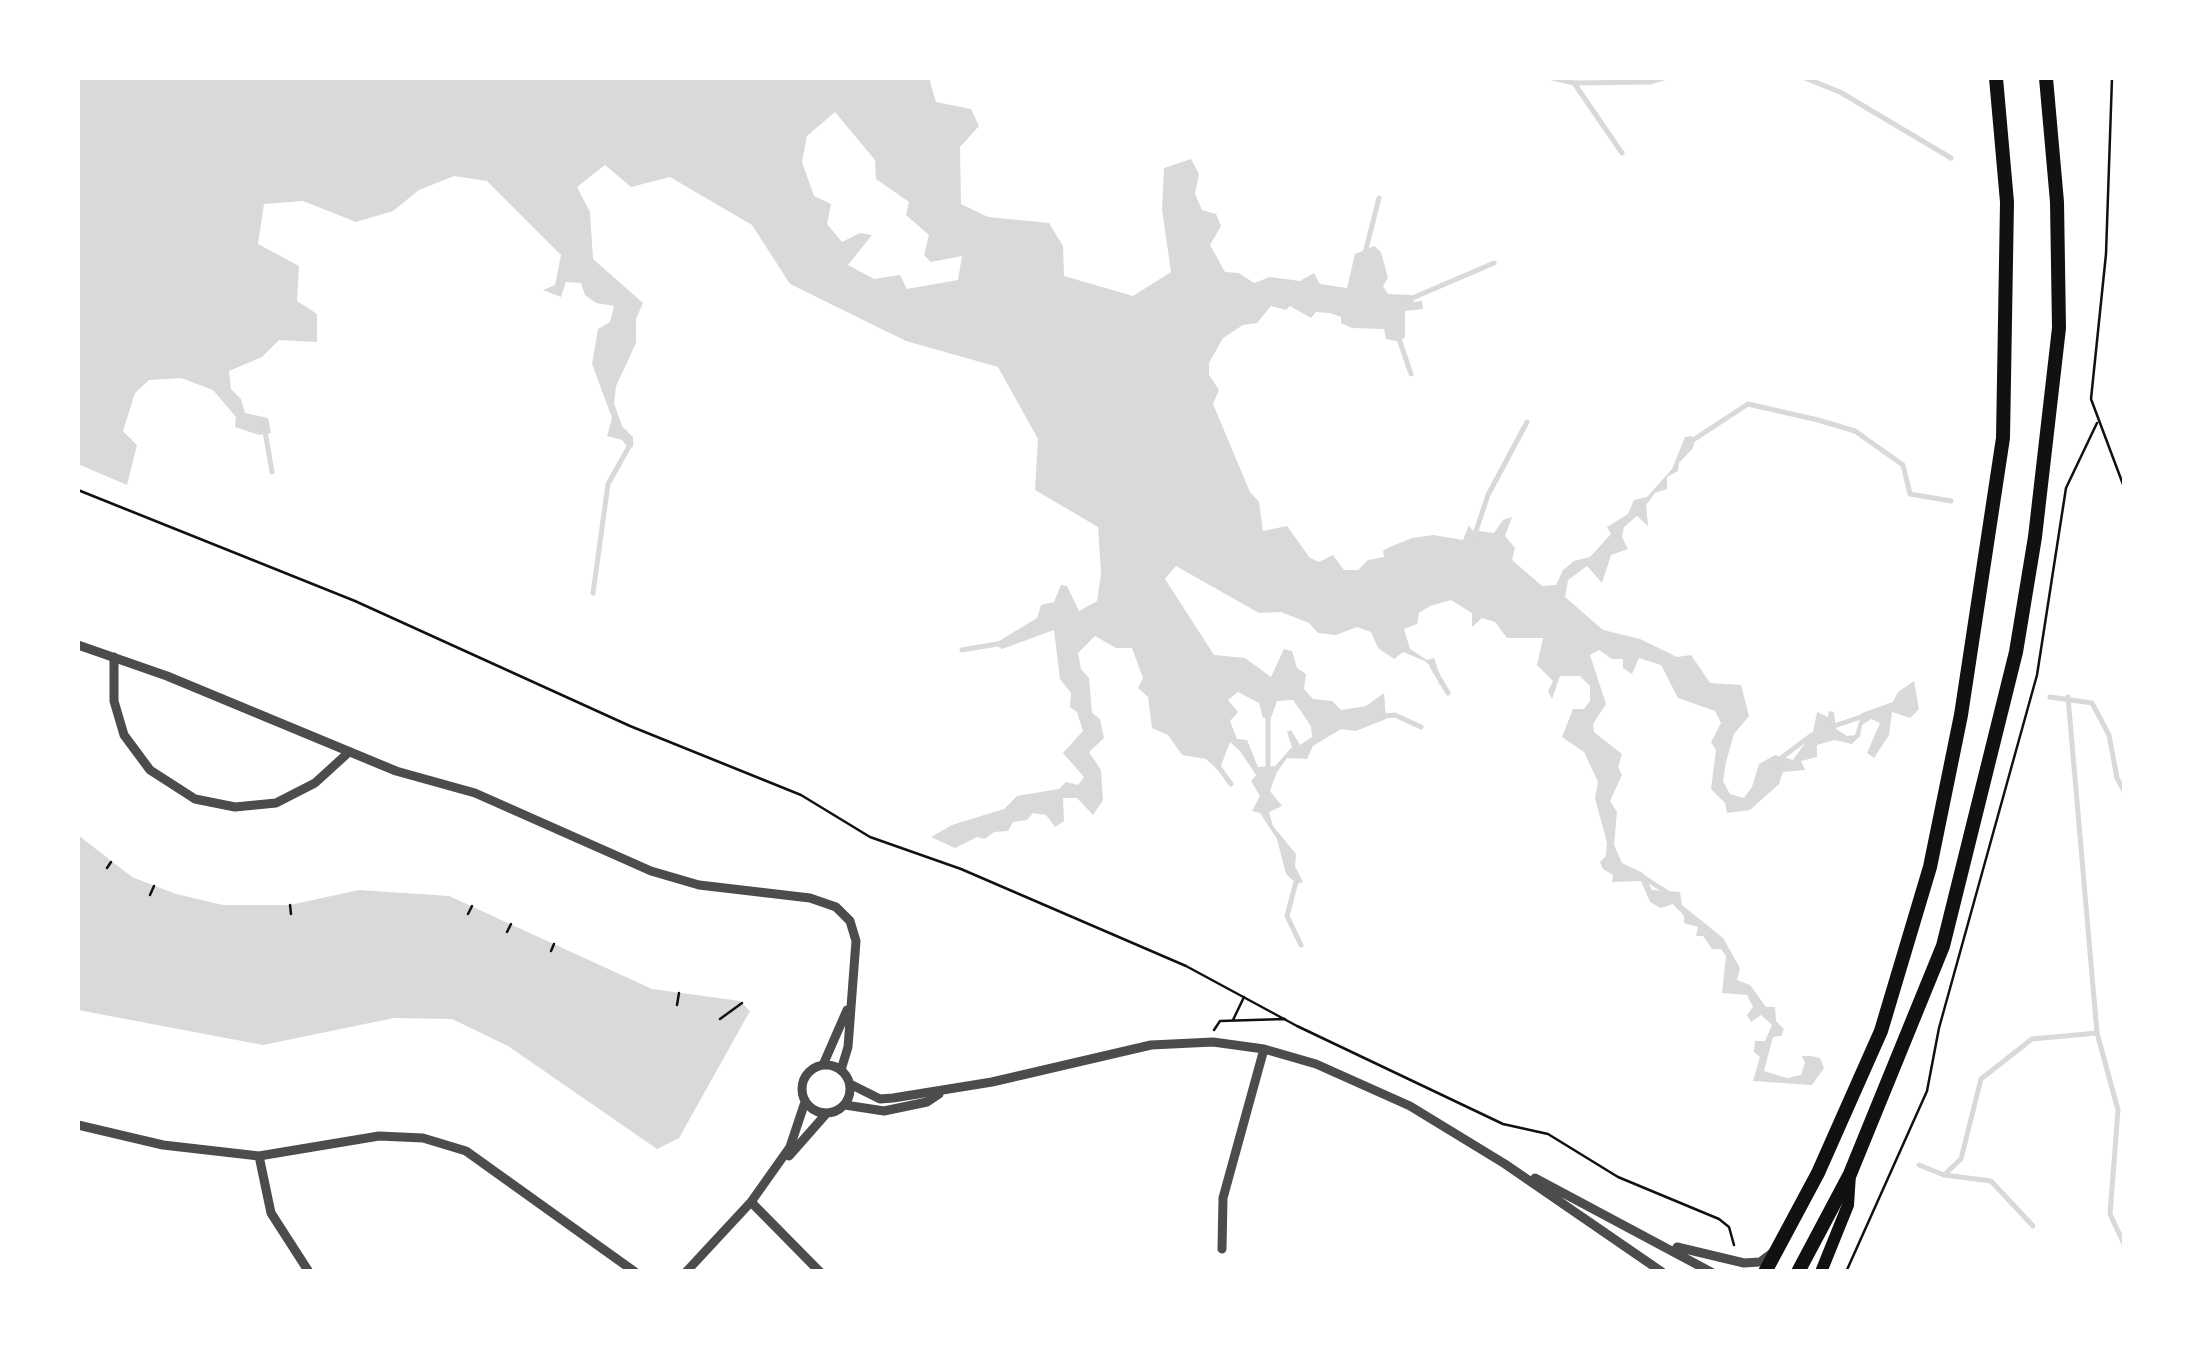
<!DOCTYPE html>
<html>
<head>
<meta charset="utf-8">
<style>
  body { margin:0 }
  #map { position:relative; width:2202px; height:1349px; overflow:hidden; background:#fff; font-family:Lato,sans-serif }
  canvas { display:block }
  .frame { position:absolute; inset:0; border:80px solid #fff; pointer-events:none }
</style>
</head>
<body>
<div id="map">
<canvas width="2202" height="1349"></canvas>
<div class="frame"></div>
</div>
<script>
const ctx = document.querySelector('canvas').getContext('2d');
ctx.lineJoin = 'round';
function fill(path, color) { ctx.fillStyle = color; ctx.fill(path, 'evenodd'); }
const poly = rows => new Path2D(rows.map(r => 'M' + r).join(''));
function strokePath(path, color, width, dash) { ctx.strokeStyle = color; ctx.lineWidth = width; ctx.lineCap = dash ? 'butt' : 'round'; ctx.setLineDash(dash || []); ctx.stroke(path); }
const water = poly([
  [78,78,929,78,936,102,971,109,979,126,960,147,961,204,988,217,1049,223,1063,246,1064,276,1133,296,1171,272,1162,209,1164,168,1191,159,1199,174,1195,194,1202,210,1216,214,1221,226,1210,245,1225,272,1239,273,1254,283,1270,277,1300,281,1314,273,1320,284,1347,288,1355,254,1374,246,1381,252,1388,278,1383,286,1388,294,1411,295,1414,302,1422,301,1423,309,1405,311,1405,337,1400,342,1386,339,1384,329,1352,328,1341,323,1341,317,1330,313,1316,312,1311,318,1290,306,1286,310,1271,306,1257,323,1243,325,1223,338,1209,363,1209,375,1219,390,1213,404,1250,492,1259,502,1263,531,1287,526,1310,558,1319,562,1333,555,1344,570,1358,570,1368,560,1384,557,1383,551,1390,547,1412,538,1433,535,1463,540,1469,525,1472,530,1494,533,1503,520,1512,517,1505,536,1515,548,1512,560,1542,586,1556,585,1563,570,1574,561,1590,557,1611,534,1607,527,1628,514,1634,500,1647,497,1672,469,1685,437,1691,436,1695,439,1693,448,1679,463,1678,471,1667,477,1667,489,1655,493,1646,505,1648,526,1637,516,1624,527,1622,537,1628,549,1611,555,1602,583,1587,566,1568,580,1565,597,1603,630,1640,639,1677,657,1691,655,1710,683,1741,685,1749,716,1734,734,1726,762,1723,781,1730,794,1744,798,1752,787,1759,764,1775,755,1793,760,1813,732,1817,712,1828,717,1829,711,1834,712,1836,729,1847,736,1855,735,1862,713,1893,702,1898,692,1914,681,1919,709,1910,718,1892,712,1889,735,1874,758,1867,753,1880,723,1871,719,1862,725,1860,736,1852,744,1834,740,1817,745,1817,757,1801,761,1805,770,1783,772,1779,784,1750,810,1727,813,1725,803,1711,789,1716,750,1711,742,1721,723,1715,711,1678,698,1661,665,1639,658,1632,674,1623,668,1623,659,1612,659,1599,650,1590,655,1606,704,1593,724,1594,732,1622,754,1618,767,1622,775,1610,801,1617,812,1614,845,1622,863,1643,873,1652,890,1680,892,1682,905,1723,938,1740,968,1737,980,1750,985,1766,1007,1775,1007,1776,1021,1784,1029,1781,1036,1773,1037,1764,1071,1787,1078,1801,1075,1805,1063,1802,1056,1811,1056,1820,1058,1824,1068,1812,1085,1753,1081,1760,1057,1754,1052,1755,1041,1765,1041,1772,1025,1761,1015,1751,1022,1747,1015,1753,1007,1747,995,1722,993,1726,956,1721,949,1712,949,1703,936,1696,936,1698,927,1684,923,1684,916,1673,904,1661,908,1650,902,1641,881,1612,882,1613,875,1603,869,1600,862,1606,856,1607,843,1595,798,1598,782,1584,752,1562,737,1573,709,1584,709,1590,701,1590,686,1580,676,1560,676,1552,699,1548,691,1553,681,1537,665,1543,638,1507,638,1495,622,1482,618,1472,627,1472,613,1451,600,1430,606,1419,613,1417,624,1404,629,1410,649,1427,660,1434,658,1442,681,1439,685,1438,673,1425,661,1403,652,1394,659,1378,648,1371,632,1357,627,1336,635,1318,633,1309,623,1281,612,1259,613,1176,566,1165,579,1214,655,1245,658,1271,677,1284,649,1292,651,1297,668,1306,674,1304,689,1313,699,1332,701,1341,710,1366,706,1384,693,1386,719,1356,731,1341,729,1313,746,1307,759,1287,758,1277,772,1270,791,1282,806,1269,812,1273,826,1296,854,1295,866,1303,882,1297,884,1286,874,1277,839,1260,813,1252,811,1260,796,1251,781,1256,775,1240,751,1230,742,1219,771,1206,759,1182,755,1168,735,1152,728,1148,697,1138,688,1143,678,1132,648,1116,648,1095,636,1078,653,1081,669,1089,678,1092,713,1100,719,1104,738,1089,752,1101,770,1103,800,1093,815,1077,798,1063,798,1064,821,1055,827,1046,815,1033,813,1027,820,1013,822,1008,831,994,832,985,839,977,837,955,848,931,837,952,825,1004,809,1017,796,1059,789,1066,782,1078,785,1084,777,1063,753,1083,731,1077,712,1070,707,1071,693,1060,679,1054,630,1002,649,994,644,1037,618,1041,605,1054,602,1061,585,1067,586,1079,611,1097,601,1101,574,1098,527,1035,490,1038,439,998,367,906,341,790,284,752,225,670,177,631,187,605,165,577,187,590,212,593,259,643,303,636,319,636,343,616,386,614,403,622,426,633,437,633,447,629,449,622,440,607,436,612,418,592,364,598,329,610,322,614,306,596,303,585,295,581,283,566,282,561,297,543,290,555,285,561,255,487,181,454,176,419,190,393,211,356,222,303,201,264,204,258,244,299,266,297,301,317,314,317,342,279,340,262,357,229,371,231,389,241,399,245,413,268,418,271,433,259,435,235,427,236,417,213,390,181,378,149,380,135,393,123,431,137,445,127,485,78,464],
  [835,112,875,160,876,179,909,202,906,215,929,235,924,255,931,262,962,256,958,280,907,289,900,275,874,279,848,265,872,235,860,233,842,242,827,224,831,204,814,196,802,162,807,136],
  [1238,692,1259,703,1263,718,1271,718,1277,701,1293,700,1311,726,1312,737,1300,745,1291,730,1287,732,1292,747,1275,766,1258,767,1247,740,1237,739,1230,721,1238,712,1228,700],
  [78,835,132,877,176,894,223,905,290,905,359,890,449,896,652,989,740,1001,750,1011,679,1138,657,1149,508,1046,452,1019,394,1018,263,1045,78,1010]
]);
const stream = poly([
  [1553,78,1574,83,1650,82,1663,78],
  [1805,78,1840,92,1951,158],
  [1574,83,1622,153],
  [1365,253,1379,198],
  [1410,299,1494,263],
  [1399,339,1411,374],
  [265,431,272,472],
  [1693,440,1748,404,1818,420,1855,431,1903,465,1910,494,1951,501],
  [1474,537,1488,495,1527,422],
  [593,593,608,484,631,443],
  [962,650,1003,643],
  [1432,666,1448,693],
  [2050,697,2092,703,2109,735,2117,778,2124,791],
  [2068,697,2097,1033,2118,1110,2110,1214,2124,1244],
  [1268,713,1268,772],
  [1382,716,1395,715,1421,727],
  [1831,727,1864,716],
  [1777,761,1812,735],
  [1218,766,1231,784],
  [1643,877,1671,895],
  [1297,878,1287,916,1301,945],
  [1919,1165,1944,1175,1991,1181,2033,1226],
  [1944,1175,1961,1159,1981,1079,2032,1039,2097,1033]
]);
const path = poly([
  [2112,78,2106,254,2091,399,2124,487],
  [78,490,355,601,630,726,801,795,870,837,961,869,1186,966,1297,1026,1503,1124,1548,1134,1618,1177,1719,1219,1729,1227,1734,1245],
  [107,868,111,862],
  [150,895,154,886],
  [290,905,291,914],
  [468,914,472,906],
  [507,932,511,924],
  [551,951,554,944],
  [677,1005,679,993],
  [720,1019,742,1003],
  [1233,1020,1244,997],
  [1214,1030,1220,1021,1285,1019],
  [1846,1272,1927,1091,1939,1028,2037,675,2066,488,2097,423]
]);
const minor = poly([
  [78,645,167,676,396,771,475,793,651,871,699,885,810,898,836,907,850,921,856,941,848,1047,841,1070],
  [114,657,114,701,124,735,150,770,195,799,235,807,276,803,315,783,349,752],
  '802 1089a24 24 0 1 1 48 0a24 24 0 1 1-48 0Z',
  [823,1065,847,1010],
  [850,1084,880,1099,893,1098,992,1082,1151,1045,1213,1042,1264,1049,1316,1064,1410,1106,1505,1164,1662,1272],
  [845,1105,884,1111,927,1102,939,1094],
  [78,1125,163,1145,259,1156,379,1136,423,1138,466,1151,635,1272],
  [259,1156,271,1213,309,1272],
  [789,1156,826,1114],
  [1535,1178,1711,1272],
  [751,1202,820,1272],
  [1677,1247,1744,1263,1760,1262,1772,1253],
  [1222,1249,1223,1198,1264,1049],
  [686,1272,751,1202,790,1147,805,1102]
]);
const secondary = poly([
  [1821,1272,1848,1205,1850,1174]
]);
const primary = poly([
  [1765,1272,1818,1173,1881,1031,1930,867,1961,715,2003,438,2007,202,1996,78],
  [1798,1272,1850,1174,1943,946,2016,652,2035,537,2059,328,2057,202,2046,78]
]);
fill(water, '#d9d9d9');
strokePath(stream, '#d9d9d9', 5);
strokePath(path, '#111', 2.5);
strokePath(minor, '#4c4c4c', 9);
strokePath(secondary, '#111', 12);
strokePath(primary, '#111', 14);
</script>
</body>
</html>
